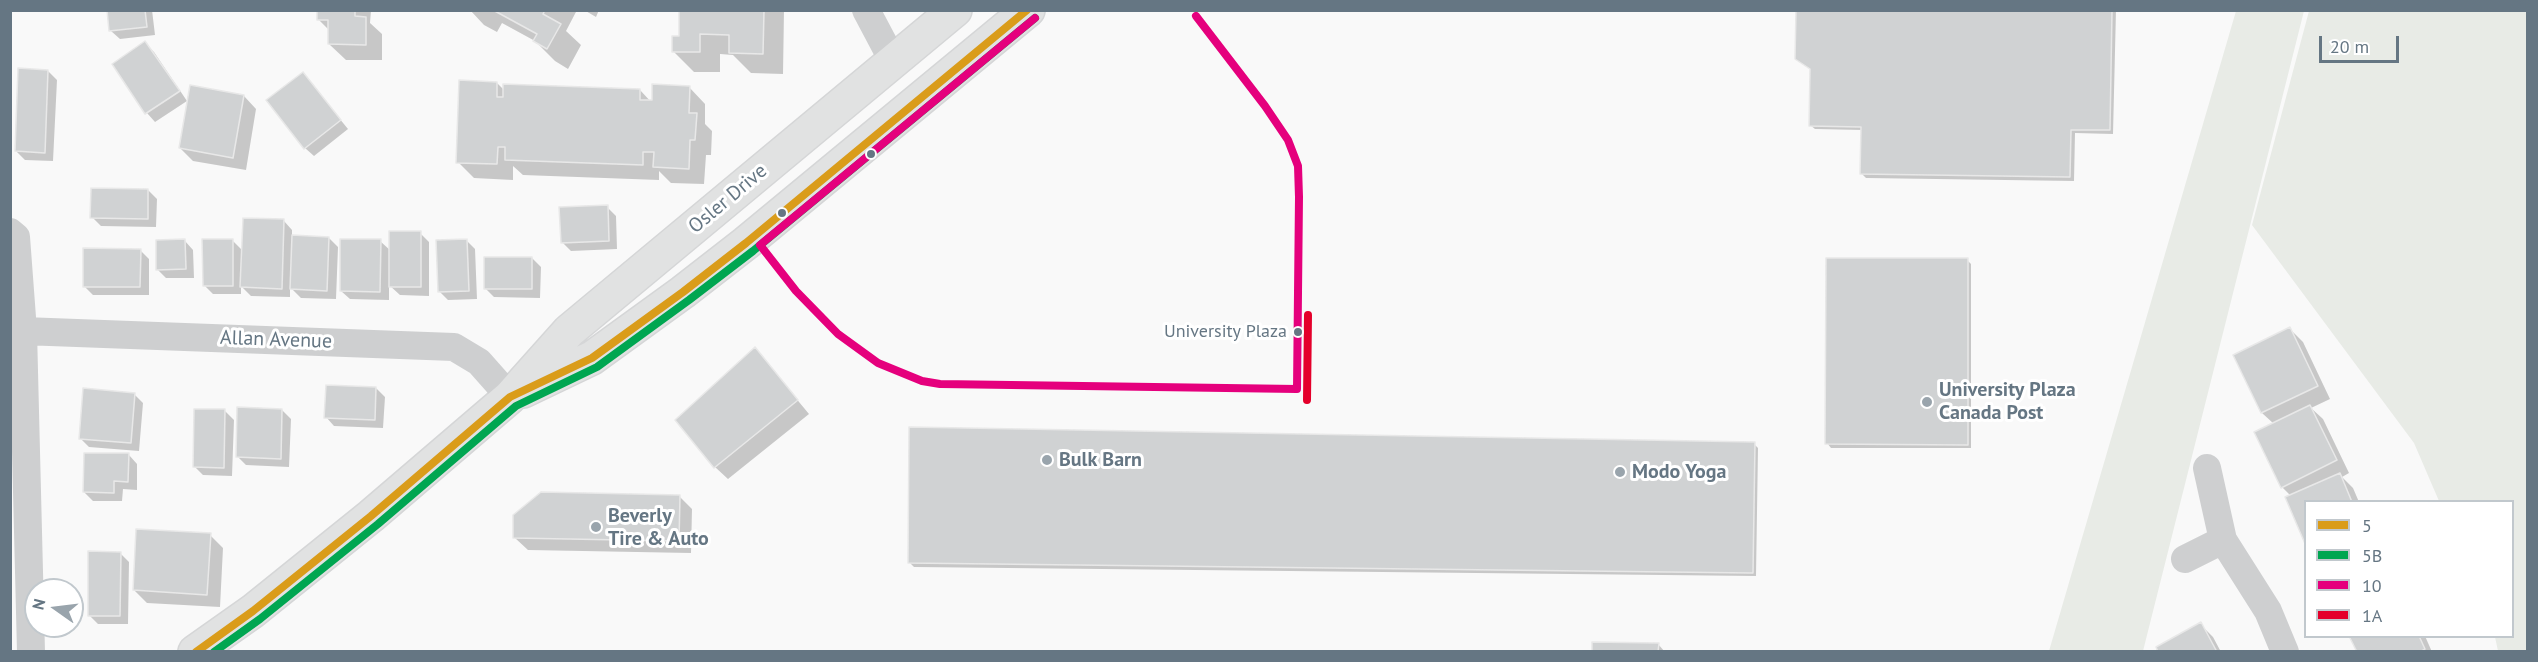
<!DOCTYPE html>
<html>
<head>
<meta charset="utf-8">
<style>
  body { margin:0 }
  #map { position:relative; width:2538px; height:662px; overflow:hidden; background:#f9f9f9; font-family:"PT Sans",sans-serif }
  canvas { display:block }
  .frame { position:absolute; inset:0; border:12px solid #657683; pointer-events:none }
  .legend { position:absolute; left:2304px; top:500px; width:210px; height:138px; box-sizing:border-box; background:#fff; border:2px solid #c1c8cd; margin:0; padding:8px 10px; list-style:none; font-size:18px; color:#657683 }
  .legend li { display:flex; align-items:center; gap:12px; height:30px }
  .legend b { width:30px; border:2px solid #c1c8cd }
  .north { position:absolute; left:24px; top:578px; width:60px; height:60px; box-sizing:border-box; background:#fff; border:2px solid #c1c8cd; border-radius:50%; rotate:284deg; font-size:16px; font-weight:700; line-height:24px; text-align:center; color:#657683 }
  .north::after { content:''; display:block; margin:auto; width:21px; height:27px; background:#99a4ac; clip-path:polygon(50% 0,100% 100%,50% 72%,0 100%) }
  .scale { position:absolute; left:2319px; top:36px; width:80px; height:27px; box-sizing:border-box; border:3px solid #657683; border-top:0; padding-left:8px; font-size:18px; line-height:21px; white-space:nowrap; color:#657683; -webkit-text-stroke:4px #fff; paint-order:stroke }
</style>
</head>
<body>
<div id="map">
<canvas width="2538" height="662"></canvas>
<div class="frame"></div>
<ul class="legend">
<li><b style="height:8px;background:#da9c1a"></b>5</li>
<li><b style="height:8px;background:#00a651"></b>5B</li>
<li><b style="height:8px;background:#e5007d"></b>10</li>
<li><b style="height:8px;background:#e4002b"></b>1A</li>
</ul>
<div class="north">N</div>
<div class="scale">20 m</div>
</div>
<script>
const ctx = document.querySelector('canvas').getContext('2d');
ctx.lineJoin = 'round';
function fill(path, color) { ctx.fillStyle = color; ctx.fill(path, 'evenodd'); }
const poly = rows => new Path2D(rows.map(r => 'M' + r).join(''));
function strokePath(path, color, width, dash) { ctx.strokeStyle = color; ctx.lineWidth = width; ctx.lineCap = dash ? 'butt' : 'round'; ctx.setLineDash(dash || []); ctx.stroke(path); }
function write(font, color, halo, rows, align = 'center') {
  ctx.font = font + ' "PT Sans",sans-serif'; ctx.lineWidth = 6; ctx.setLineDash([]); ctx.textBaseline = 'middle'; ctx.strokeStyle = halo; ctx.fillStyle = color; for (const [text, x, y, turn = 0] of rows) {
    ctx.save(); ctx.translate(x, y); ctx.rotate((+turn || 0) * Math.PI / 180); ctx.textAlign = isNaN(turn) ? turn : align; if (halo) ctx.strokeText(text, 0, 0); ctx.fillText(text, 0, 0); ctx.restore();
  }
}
const green = poly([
  [2236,11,2304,11,2143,651,2049,651],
  [2309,11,2527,11,2527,651,2498,651,2495,637,2512,636,2512,502,2439,501,2414,443,2252,225]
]);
const shadow = poly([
  [108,10,152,10,155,35,120,39,111,31],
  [316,10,371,10,370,23,382,34,382,60,346,60,329,44,330,31,318,19,319,13],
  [470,10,577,10,566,31,581,45,568,69,555,61,535,41,502,23,497,32,484,25],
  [584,10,599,10,596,17],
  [681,10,784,10,783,74,751,73,733,55,720,54,720,72,694,72,673,51,680,38],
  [1797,10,2116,10,2113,134,2075,133,2074,181,1866,178,1862,174,1863,130,1815,129,1810,125,1811,69],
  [145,43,154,52,187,101,155,122,147,113,114,65],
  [48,71,57,80,53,161,25,160,16,151],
  [303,74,348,129,314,156,305,148],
  [497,83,505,91,640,90,653,104,689,87,705,104,705,124,712,131,711,155,706,155,704,184,671,183,659,171,659,180,523,175,513,166,513,180,474,178,458,162],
  [244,96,256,109,246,170,193,161,180,148],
  [148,190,157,199,156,227,101,226,92,217],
  [607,207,616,216,617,249,571,251,562,242],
  [284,221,292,230,292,237,329,238,338,247,336,299,301,298,290,287,290,297,251,296,241,286,241,294,213,294,204,285,232,240,243,251],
  [420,233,429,242,429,296,400,295,389,285,389,300,350,299,341,291,380,241,391,251],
  [185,241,193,250,194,278,166,278,157,269],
  [467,241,475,249,477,299,448,300,439,291],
  [140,250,149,259,149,295,93,295,84,286],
  [532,258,541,267,540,298,494,297,485,288],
  [1967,260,1971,264,1971,448,1831,448,1827,443],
  [2290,329,2303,342,2330,399,2311,408,2323,419,2349,473,2342,477,2353,488,2359,502,2306,502,2291,496,2282,487,2274,424,2262,413],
  [755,349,809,414,728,479,715,467],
  [376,388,385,397,383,428,334,426,326,417],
  [134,394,143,403,139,451,89,447,80,438],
  [282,410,291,419,289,467,246,465,237,456],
  [225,411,234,420,232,476,203,475,194,466],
  [1754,444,1758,448,1756,576,914,567,910,563],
  [129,455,137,464,137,490,123,489,122,501,93,501,84,492],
  [679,496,692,509,691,553,528,550,515,538],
  [210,535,223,548,220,607,147,603,134,590],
  [120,553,129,562,128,624,98,624,89,615],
  [2200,624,2213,637,2221,652,2160,652],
  [2351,636,2425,636,2432,652,2358,652],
  [1658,644,1665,652,1593,652]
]);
const building = poly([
  [107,10,145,10,147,27,109,31,107,10],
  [317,10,355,10,355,16,366,17,366,45,328,44,328,20,317,20,317,10],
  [493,10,545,10,543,14,561,24,547,49,533,41,537,34,493,10],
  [679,10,764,10,763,54,729,53,729,35,700,34,700,52,672,52,672,36,679,36,679,10],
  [1796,10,2112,10,2110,130,2071,130,2070,177,1860,174,1861,127,1809,126,1810,69,1795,59,1796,10],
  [145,41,180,91,145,114,112,64,145,41],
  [18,68,48,70,45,153,15,151,18,68],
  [303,72,341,120,304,149,266,100,303,72],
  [459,80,497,82,497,97,503,97,503,84,640,89,640,100,652,100,652,84,690,86,689,113,697,113,695,140,690,140,689,169,653,167,654,152,643,152,643,165,505,160,505,147,498,147,497,164,456,163,459,80],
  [190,85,244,95,233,158,179,148,190,85],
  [91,188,148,189,148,219,90,218,91,188],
  [608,205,609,241,561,243,559,207,608,205],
  [243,218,284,219,282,289,240,287,243,218],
  [389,231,421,231,421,287,389,287,389,231],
  [292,235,329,237,327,291,290,289,292,235],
  [185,239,186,269,156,270,156,240,185,239],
  [202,239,233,239,233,286,203,286,202,239],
  [340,239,381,239,380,292,340,291,340,239],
  [467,239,469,291,438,292,436,240,467,239],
  [83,248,141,249,140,287,83,287,83,248],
  [484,257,532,257,532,289,484,289,484,257],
  [1826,258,1968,258,1968,445,1825,444,1826,258],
  [2290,327,2318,386,2261,413,2233,355,2290,327],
  [755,347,798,400,714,468,675,420,755,347],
  [326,385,376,387,375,420,324,418,326,385],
  [83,388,135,393,131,443,79,439,83,388],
  [2310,405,2337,460,2281,488,2254,432,2310,405],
  [237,407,282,409,281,459,236,457,237,407],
  [194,409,225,409,224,468,193,467,194,409],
  [909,427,1755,442,1753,573,908,563,909,427],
  [84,453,129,453,128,482,114,481,114,493,83,492,84,453],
  [2340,473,2352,502,2306,502,2306,546,2285,497,2340,473],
  [541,492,680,495,679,541,513,538,513,515,541,492],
  [136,529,211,533,207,595,133,590,136,529],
  [88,551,121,552,120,616,88,616,88,551],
  [2201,622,2217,652,2158,652,2156,647,2201,622],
  [2349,636,2419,636,2425,649,2420,652,2357,652,2349,636],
  [1592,642,1659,643,1658,652,1592,652,1592,642]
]);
const minor = poly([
  [866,10,893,61],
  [10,232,16,237,23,331,31,652],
  [23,331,454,347,479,362,510,397],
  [2207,468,2223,540,2268,611,2285,652],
  [2185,559,2223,540]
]);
const major = poly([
  [523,391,592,358,683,292,746,243,1028,10],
  [195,652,253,611,371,516,510,397,569,331,955,10]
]);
const bus1 = poly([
  [196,652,253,611,371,516,510,397,592,358,683,292,746,243,1027,10]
]);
const bus2 = poly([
  [214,652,260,619,378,524,516,406,597,367,689,300,753,251,1035,18]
]);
const bus3 = poly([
  [1035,18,760,245,796,291,838,334,878,363,922,381,940,384,1297,389,1299,197,1298,166,1288,140,1265,106,1196,16]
]);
const bus4 = poly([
  [1307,400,1308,315]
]);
const markers = [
  [871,154,5,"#657683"],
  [782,213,5,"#657683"],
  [1298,332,5,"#657683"],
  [1927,402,6,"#99a4ac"],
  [1047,460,6,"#99a4ac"],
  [1620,472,6,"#99a4ac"],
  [596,527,6,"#99a4ac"]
];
const busNames = [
  ["University Plaza",1287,332]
];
const streetNames = [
  ["Osler Drive",728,199,-40],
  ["Allan Avenue",276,340,2]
];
const poiNames = [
  ["University Plaza",1939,390],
  ["Canada Post",1939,413],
  ["Bulk Barn",1059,460],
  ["Modo Yoga",1632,472],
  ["Beverly",608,516],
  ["Tire & Auto",608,539]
];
fill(green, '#e8ebe6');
fill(shadow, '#0003');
fill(building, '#d0d2d3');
strokePath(building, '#e8e8e8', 1.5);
strokePath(major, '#d5d6d7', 36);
strokePath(minor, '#cecfd0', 28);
strokePath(major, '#e1e2e2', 33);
strokePath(bus1, '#da9c1a', 8);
strokePath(bus2, '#00a651', 8);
strokePath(bus3, '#e5007d', 8);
strokePath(bus4, '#e4002b', 8);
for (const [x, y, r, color] of markers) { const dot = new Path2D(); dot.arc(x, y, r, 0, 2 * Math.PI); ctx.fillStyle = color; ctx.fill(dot); strokePath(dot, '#fff', 2); }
write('18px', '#657683', '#fff', busNames, 'right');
write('20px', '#657683', '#fff', streetNames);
write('bold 20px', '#657683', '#fff', poiNames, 'left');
</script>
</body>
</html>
